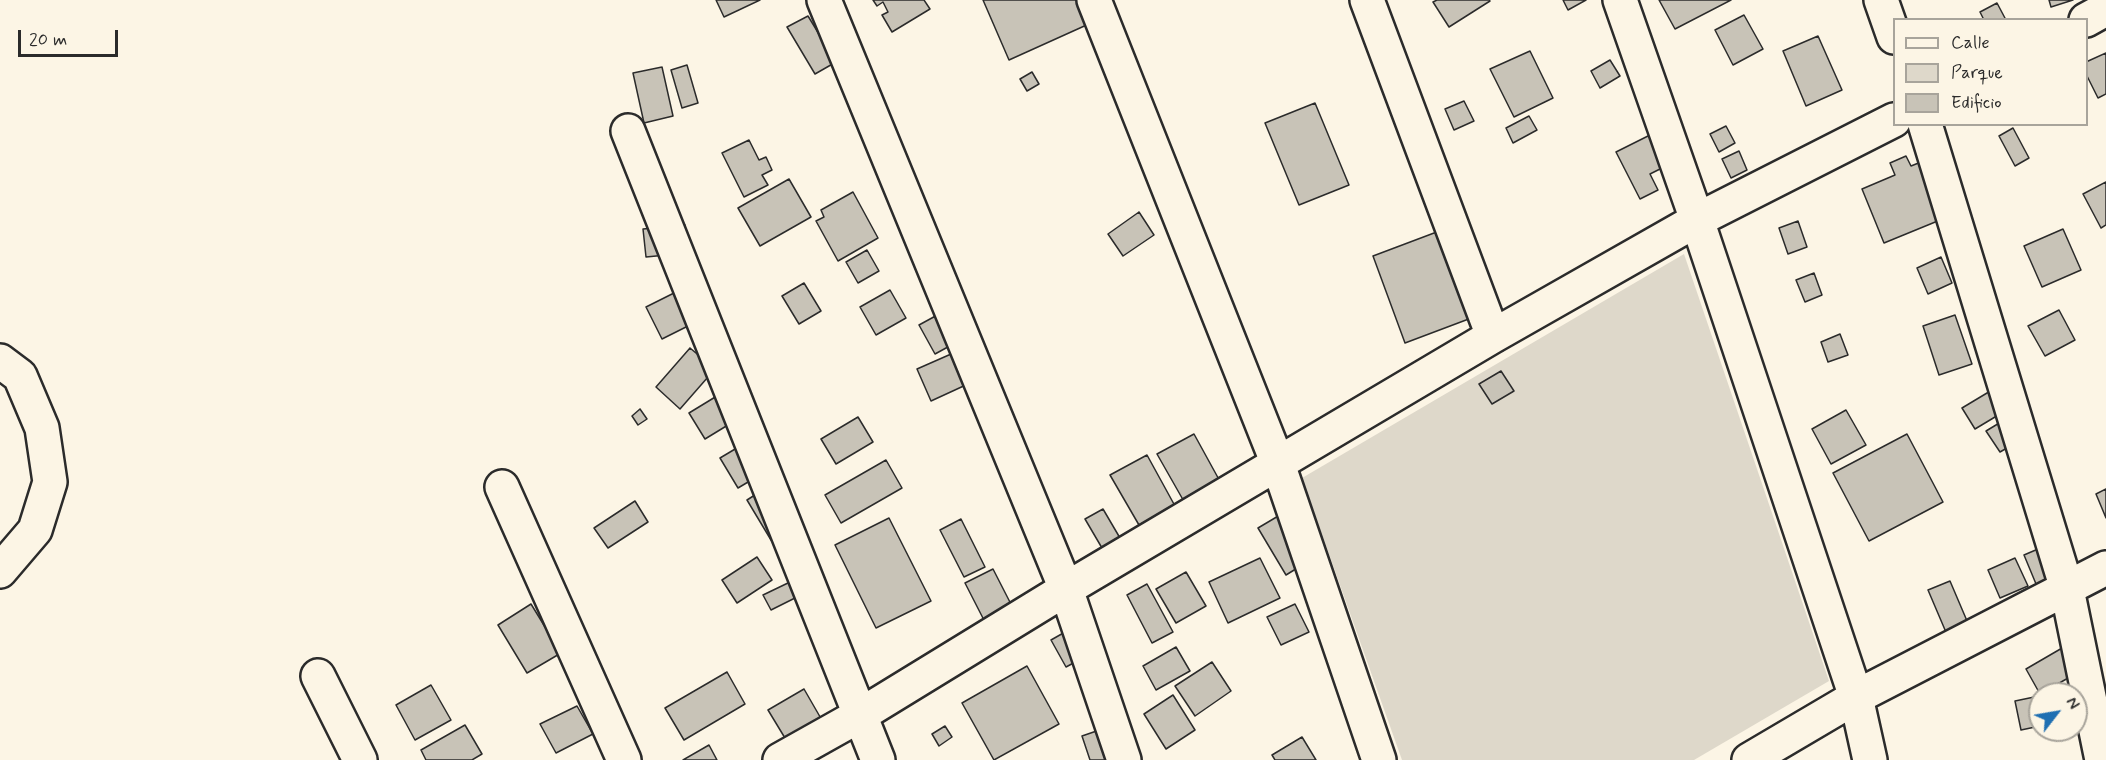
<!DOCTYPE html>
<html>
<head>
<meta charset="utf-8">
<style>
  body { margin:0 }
  #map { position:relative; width:2106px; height:760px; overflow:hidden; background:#fcf5e5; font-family:Mynerve,sans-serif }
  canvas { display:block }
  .legend { position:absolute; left:1893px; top:18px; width:195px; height:108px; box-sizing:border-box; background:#fcf5e5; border:2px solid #a8a49b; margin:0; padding:8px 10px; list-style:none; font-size:18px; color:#2b2b2b }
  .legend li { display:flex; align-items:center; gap:12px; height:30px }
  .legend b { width:30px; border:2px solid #a8a49b }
  .north { position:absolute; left:2028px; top:682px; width:60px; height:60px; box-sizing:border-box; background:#fcf5e5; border:2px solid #a8a49b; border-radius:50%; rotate:59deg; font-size:16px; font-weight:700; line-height:24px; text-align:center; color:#2b2b2b }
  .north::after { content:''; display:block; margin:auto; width:21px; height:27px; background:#1f6fb2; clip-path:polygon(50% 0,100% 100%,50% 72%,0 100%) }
  .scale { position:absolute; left:18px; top:30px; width:100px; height:27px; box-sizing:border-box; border:3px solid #2b2b2b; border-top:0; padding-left:8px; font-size:18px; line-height:21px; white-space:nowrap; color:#2b2b2b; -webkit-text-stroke:4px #fcf5e5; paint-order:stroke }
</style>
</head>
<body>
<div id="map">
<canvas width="2106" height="760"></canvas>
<ul class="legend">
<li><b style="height:8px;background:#fcf5e5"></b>Calle</li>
<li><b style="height:16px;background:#ded8ca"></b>Parque</li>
<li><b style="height:16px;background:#c8c3b7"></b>Edificio</li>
</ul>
<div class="north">N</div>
<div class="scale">20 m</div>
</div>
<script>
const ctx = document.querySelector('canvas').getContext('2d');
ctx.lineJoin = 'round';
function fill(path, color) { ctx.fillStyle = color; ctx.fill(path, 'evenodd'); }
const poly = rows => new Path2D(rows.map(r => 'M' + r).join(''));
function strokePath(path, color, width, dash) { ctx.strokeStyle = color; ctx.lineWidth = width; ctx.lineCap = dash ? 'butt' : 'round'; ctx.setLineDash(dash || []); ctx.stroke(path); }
const green = poly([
  [1684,254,1829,681,1694,760,1402,760,1302,478]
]);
const building = poly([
  [716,0,760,0,724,17,716,0],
  [873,0,924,0,930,9,892,32,882,15,888,12,883,2,877,6,873,0],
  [983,0,1081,0,1091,23,1009,60,983,0],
  [1437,0,1489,0,1490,1,1449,27,1433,2,1437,0],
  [1563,0,1586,0,1568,10,1563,0],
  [1659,0,1731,0,1675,29,1659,0],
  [2049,0,2073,0,2051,7,2049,0],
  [1997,3,2006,20,1984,20,1980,12,1997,3],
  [1744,15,1763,49,1733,65,1715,30,1744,15],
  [808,16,836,62,815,74,787,27,808,16],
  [1818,36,1842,90,1806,106,1783,51,1818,36],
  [1530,51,1553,98,1514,117,1490,69,1530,51],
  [2106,53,2106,94,2098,98,2086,74,2086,62,2106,53],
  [1610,60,1620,76,1600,88,1591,71,1610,60],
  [687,65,698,103,682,108,671,70,687,65],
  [662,67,673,116,644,123,633,73,662,67],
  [1032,72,1039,84,1027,91,1020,79,1032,72],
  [1464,101,1474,121,1454,130,1445,109,1464,101],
  [1315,103,1349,185,1299,205,1265,123,1315,103],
  [1529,116,1537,130,1513,143,1506,128,1529,116],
  [1726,126,1735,143,1719,152,1710,134,1726,126],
  [1664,128,1680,159,1650,174,1658,190,1640,199,1616,152,1664,128],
  [2013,128,2029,158,2015,166,1999,136,2013,128],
  [749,140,759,160,766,157,772,170,762,175,768,185,744,197,722,153,749,140],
  [1739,151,1747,170,1731,178,1722,159,1739,151],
  [1906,156,1911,166,1921,162,1945,218,1884,243,1862,189,1895,175,1890,163,1906,156],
  [789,179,811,217,760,246,738,208,789,179],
  [2106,182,2106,225,2101,228,2083,194,2106,182],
  [853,192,878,238,838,261,816,221,824,217,821,210,853,192],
  [1139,212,1154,235,1123,256,1108,234,1139,212],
  [1798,221,1807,247,1788,254,1779,228,1798,221],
  [685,225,687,253,646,257,643,229,685,225],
  [2063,229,2081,270,2042,287,2024,246,2063,229],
  [1442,230,1474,317,1405,343,1373,256,1442,230],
  [867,250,879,271,858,283,846,262,867,250],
  [1941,257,1952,283,1928,294,1917,268,1941,257],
  [1814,273,1822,295,1805,302,1796,280,1814,273],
  [804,283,821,311,799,324,782,296,804,283],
  [890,290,906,318,876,335,860,307,890,290],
  [678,291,694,323,662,339,646,307,678,291],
  [2059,310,2075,340,2045,356,2028,326,2059,310],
  [941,313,957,342,935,354,919,325,941,313],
  [1955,315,1972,364,1939,375,1923,326,1955,315],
  [1840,334,1848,355,1828,362,1821,342,1840,334],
  [967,347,981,378,931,401,917,369,967,347],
  [690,348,715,369,680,409,656,387,690,348],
  [1501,371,1514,391,1492,404,1479,384,1501,371],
  [730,388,746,414,705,439,689,413,730,388],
  [1992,390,2005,411,1975,429,1962,408,1992,390],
  [640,409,647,419,638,425,632,416,640,409],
  [1846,410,1866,445,1831,464,1812,429,1846,410],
  [858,417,873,442,836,464,821,439,858,417],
  [2001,422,2014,444,2000,452,1986,431,2001,422],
  [1194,434,1222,485,1186,505,1157,454,1194,434],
  [1907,434,1943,502,1869,541,1833,473,1907,434],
  [757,436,775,466,738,488,720,458,757,436],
  [1147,455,1175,506,1139,525,1110,475,1147,455],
  [886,460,902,488,841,523,825,495,886,460],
  [769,486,793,526,771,540,747,500,769,486],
  [2106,489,2106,518,2096,494,2106,489],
  [635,501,648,522,608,548,594,528,635,501],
  [1103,509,1120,538,1102,548,1085,519,1103,509],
  [1285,512,1312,559,1286,575,1258,528,1285,512],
  [889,518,931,601,876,628,835,545,889,518],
  [961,519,985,567,964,577,940,530,961,519],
  [2045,546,2063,588,2041,596,2024,555,2045,546],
  [757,557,772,580,737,603,722,580,757,557],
  [1260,558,1280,598,1228,623,1209,582,1260,558],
  [2015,558,2028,586,2000,598,1988,570,2015,558],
  [993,569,1015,612,987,626,965,583,993,569],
  [1186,572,1206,606,1176,623,1156,589,1186,572],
  [1950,581,1976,642,1954,651,1928,590,1950,581],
  [790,582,797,597,771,610,763,595,790,582],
  [1147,584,1173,632,1152,643,1127,595,1147,584],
  [531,604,561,653,527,673,498,625,531,604],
  [1295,604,1309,632,1281,645,1267,617,1295,604],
  [1081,623,1096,651,1066,667,1051,640,1081,623],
  [2069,644,2084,669,2040,694,2026,669,2069,644],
  [1176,647,1190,671,1156,690,1143,666,1176,647],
  [1212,662,1231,691,1195,716,1175,686,1212,662],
  [1027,666,1059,724,994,760,962,703,1027,666],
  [727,672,745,704,684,740,665,708,727,672],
  [431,685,451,720,415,740,396,705,431,685],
  [804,689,823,722,788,743,768,710,804,689],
  [1173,695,1195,730,1166,749,1144,714,1173,695],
  [2039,696,2040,726,2021,730,2015,701,2039,696],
  [577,706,593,734,556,753,540,724,577,706],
  [465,725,482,754,472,760,426,760,421,750,465,725],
  [1114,725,1125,760,1090,760,1082,736,1114,725],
  [945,726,952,737,939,746,932,734,945,726],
  [1302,737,1316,760,1275,760,1272,755,1302,737],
  [709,745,717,760,683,760,709,745]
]);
const minor = poly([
  [824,0,1066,589,1124,760],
  [1094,0,1278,464,1379,760],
  [1367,0,1493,336],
  [1620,0,1697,220,1856,697,1870,760],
  [1881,0,1894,37],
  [2086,20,2106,9],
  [1925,124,2067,589,2102,760],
  [628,131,878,760],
  [0,361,20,376,42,428,50,482,35,530,0,571],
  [502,487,624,760],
  [318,676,360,760],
  [780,760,862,714,1066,589,1493,336,1697,220,1894,120],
  [1749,760,1856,697,2106,568]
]);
fill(green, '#ded8ca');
fill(building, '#c8c3b7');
strokePath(building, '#2b2b2b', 1.5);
strokePath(minor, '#2b2b2b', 38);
strokePath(minor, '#fcf5e5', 33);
</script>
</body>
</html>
